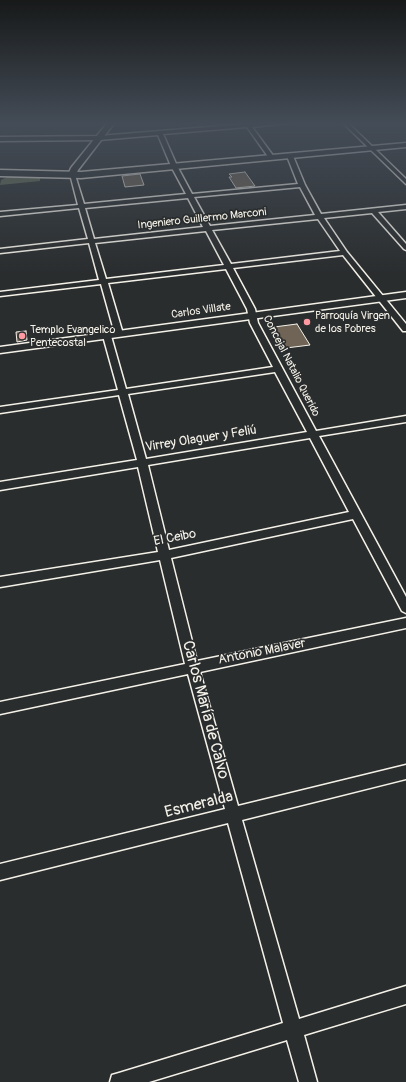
<!DOCTYPE html>
<html>
<head>
<meta charset="utf-8">
<style>
  body { margin:0 }
  canvas { display:block; background:#2a2d2e }
</style>
</head>
<body>
<canvas width="406" height="1082"></canvas>
<script>
const ctx = document.querySelector('canvas').getContext('2d');
ctx.lineJoin = 'round';
function fill(path, color) { ctx.fillStyle = color; ctx.fill(path, 'evenodd'); }
const poly = rows => new Path2D(rows.map(r => 'M' + r).join(''));
function strokePath(path, color, width, dash) { ctx.strokeStyle = color; ctx.lineWidth = width; ctx.lineCap = dash ? 'butt' : 'round'; ctx.setLineDash(dash || []); ctx.stroke(path); }
function write(font, color, halo, rows, align = 'center') {
  ctx.font = font + ' Pangolin,sans-serif'; ctx.lineWidth = 3.5; ctx.setLineDash([]); ctx.textBaseline = 'middle'; ctx.strokeStyle = halo; ctx.fillStyle = color; for (const [text, x, y, turn = 0] of rows) {
    ctx.save(); ctx.translate(x, y); ctx.rotate((+turn || 0) * Math.PI / 180); ctx.textAlign = isNaN(turn) ? turn : align; if (halo) ctx.strokeText(text, 0, 0); ctx.fillText(text, 0, 0); ctx.restore();
  }
}
const green = poly([
  [7,177,40,178,40,181,0,185,1,180]
]);
const building = poly([
  [245,172,255,186,236,188,229,177,232,177,229,174,245,172],
  [140,174,144,185,125,187,122,176,140,174],
  [297,324,310,345,286,348,274,327,297,324],
  [26,331,27,340,17,342,16,332,26,331]
]);
const minor = poly([
  [244,122,249,122,250,124,297,122,252,127,274,157,271,159,269,158,247,127,163,134,177,166,192,194,298,184,287,156,290,154,293,156,305,185,321,214,406,205,406,209,378,212,406,244,406,250,404,249,372,213,324,218,347,252,406,324,406,331,403,331,343,255,233,268,255,309,258,323,316,431,406,416,406,422,319,436,406,597,406,613,402,611,353,519,171,558,197,661,406,618,406,628,200,672,238,806,406,765,406,779,242,820,299,1019,406,986,406,1004,304,1035,317,1082,299,1082,287,1040,149,1082,110,1082,112,1075,119,1073,283,1023,228,823,0,880,0,864,225,809,188,674,0,714,0,702,185,664,160,560,0,587,0,577,158,552,138,467,0,490,0,482,137,460,119,395,0,413,0,407,118,390,103,336,107,334,111,336,126,389,273,367,250,323,247,309,226,269,108,283,123,334,119,336,115,334,101,284,0,296,0,292,99,280,89,243,0,253,0,249,88,239,79,208,0,216,0,212,78,205,70,174,75,175,84,204,186,194,171,166,158,135,99,140,0,141,0,137,99,136,245,124,244,122],
  [300,187,315,215,210,226,194,197,300,187],
  [188,198,203,227,94,239,85,208,188,198],
  [318,219,340,251,231,264,212,230,318,219],
  [206,231,224,265,106,279,95,243,206,231],
  [275,372,307,432,146,459,128,394,275,372],
  [310,438,349,512,169,550,148,465,310,438],
  [342,122,347,122,406,179,406,184,342,122]
]);
const tertiary = poly([
  [108,122,115,122,78,170,75,177,69,177,68,175,71,168,108,122],
  [406,292,406,298,0,353,0,347,406,292]
]);
const secondary = poly([
  [406,143,406,147,81,178,0,176,0,170,81,172,406,143]
]);
const markers = [
  [307,322,4,"#ff9aa2"],
  [22,336,4,"#ff9aa2"]
];
const farStreetnames = [
  ["Ingeniero Guillermo Marconi",202,219,-6],
  ["Carlos Villate",201,311,-8],
  ["Concejal Natalio Querido",291,366,63]
];
const farPoinames = [
  ["Parroquía Virgen",315,316],
  ["de los Pobres",315,329],
  ["Templo Evangelico",30,330],
  ["Pentecostal",30,343]
];
const streetNames = [
  ["Virrey Olaguer y Feliú",201,439,-9],
  ["El Ceibo",175,538,-11],
  ["Antonio Malaver",262,652,-11]
];
const nearStreetnames = [
  ["Carlos María de Calvo",205,710,75],
  ["Esmeralda",199,805,-14]
];
fill(green, '#646e54');
fill(building, '#706456');
strokePath(building, '#f4f1e8', 1);
strokePath(minor, '#f4f1e8', 3);
strokePath(tertiary, '#f4f1e8', 3);
strokePath(secondary, '#f4f1e8', 3);
fill(minor, '#2a2d2e');
fill(tertiary, '#2a2d2e');
fill(secondary, '#2a2d2e');
const sky = ctx.createLinearGradient(0, 0, 0, 274);
sky.addColorStop(0, '#171919');
sky.addColorStop(0.45, '#444c57');
sky.addColorStop(1, '#444c5700');
ctx.fillStyle = sky;
ctx.fillRect(0, 0, 406, 274);
for (const [x, y, r, color] of markers) { const dot = new Path2D(); dot.arc(x, y, r, 0, 2 * Math.PI); ctx.fillStyle = color; ctx.fill(dot); strokePath(dot, '#2a2d2e', 1.5); }
write('11px', '#f4f1e8', '#2a2d2e', farStreetnames);
write('11px', '#f4f1e8', '#2a2d2e', farPoinames, 'left');
write('13px', '#f4f1e8', '#2a2d2e', streetNames);
write('16px', '#f4f1e8', '#2a2d2e', nearStreetnames);
</script>
</body>
</html>
